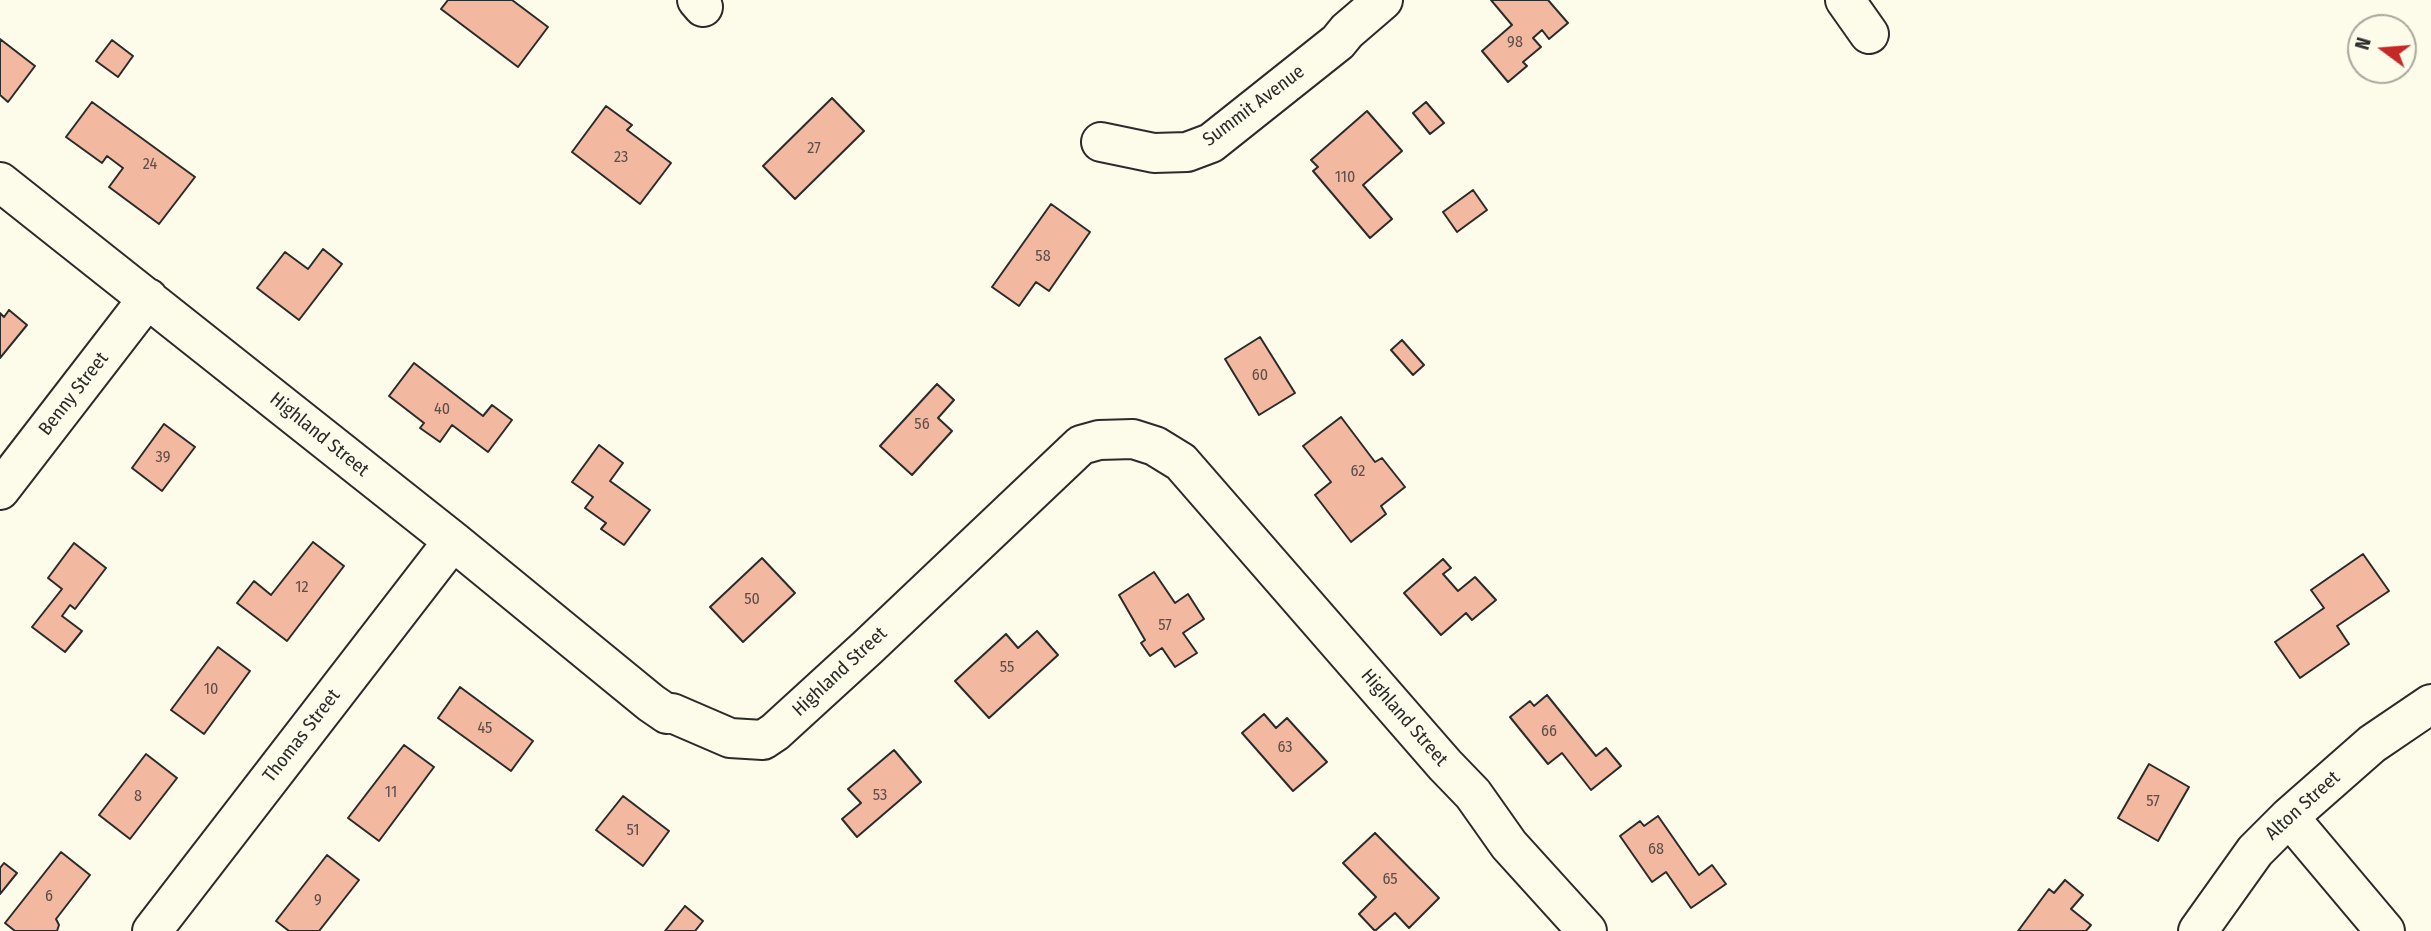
<!DOCTYPE html>
<html>
<head>
<meta charset="utf-8">
<style>
  body { margin:0 }
  #map { position:relative; width:2431px; height:931px; overflow:hidden; background:#fdfbea; font-family:"Fira Sans Condensed",sans-serif }
  canvas { display:block }
  .north { position:absolute; left:2347px; top:14px; width:70px; height:70px; box-sizing:border-box; background:#fdfbea; border:2px solid #a9a89e; border-radius:50%; rotate:286deg; font-size:19px; font-weight:700; line-height:28px; text-align:center; color:#2b2b2b }
  .north::after { content:''; display:block; margin:auto; width:24px; height:32px; background:#c62828; clip-path:polygon(50% 0,100% 100%,50% 72%,0 100%) }
</style>
</head>
<body>
<div id="map">
<canvas width="2431" height="931"></canvas>
<div class="north">N</div>
</div>
<script>
const ctx = document.querySelector('canvas').getContext('2d');
ctx.lineJoin = 'round';
function fill(path, color) { ctx.fillStyle = color; ctx.fill(path, 'evenodd'); }
const poly = rows => new Path2D(rows.map(r => 'M' + r).join(''));
function strokePath(path, color, width, dash) { ctx.strokeStyle = color; ctx.lineWidth = width; ctx.lineCap = dash ? 'butt' : 'round'; ctx.setLineDash(dash || []); ctx.stroke(path); }
function write(font, color, halo, rows, align = 'center') {
  ctx.font = font + ' "Fira Sans Condensed",sans-serif'; ctx.lineWidth = 5; ctx.setLineDash([]); ctx.textBaseline = 'middle'; ctx.strokeStyle = halo; ctx.fillStyle = color; for (const [text, x, y, turn = 0] of rows) {
    ctx.save(); ctx.translate(x, y); ctx.rotate((+turn || 0) * Math.PI / 180); ctx.textAlign = isNaN(turn) ? turn : align; if (halo) ctx.strokeText(text, 0, 0); ctx.fillText(text, 0, 0); ctx.restore();
  }
}
const building = poly([
  [448,0,512,0,548,27,518,67,441,9,448,0],
  [1491,0,1548,0,1568,23,1549,39,1542,30,1533,38,1541,47,1523,62,1527,66,1508,82,1482,51,1512,25,1491,0],
  [0,39,35,66,8,102,0,95,0,39],
  [112,40,133,56,118,77,96,61,112,40],
  [832,98,864,131,795,199,763,166,832,98],
  [92,102,195,177,159,224,109,187,123,168,107,156,102,163,66,137,92,102],
  [1426,102,1444,123,1430,134,1413,113,1426,102],
  [606,106,632,125,627,130,671,163,640,204,572,152,606,106],
  [1367,111,1402,151,1363,185,1392,219,1370,238,1313,171,1318,167,1311,160,1367,111],
  [1473,190,1487,210,1457,232,1443,212,1473,190],
  [1051,204,1090,232,1049,291,1036,282,1019,306,992,287,1051,204],
  [323,249,342,264,299,320,257,288,285,252,308,269,323,249],
  [9,310,27,325,0,358,0,313,4,317,9,310],
  [1260,337,1295,393,1259,415,1225,359,1260,337],
  [1402,340,1424,365,1413,375,1391,350,1402,340],
  [414,363,483,416,492,405,512,420,488,452,452,425,440,442,420,428,424,423,389,396,414,363],
  [937,384,954,400,938,418,952,431,912,475,880,446,937,384],
  [1341,417,1375,462,1382,458,1405,487,1381,506,1386,514,1351,542,1315,495,1331,482,1303,446,1341,417],
  [164,424,195,447,162,491,132,468,164,424],
  [599,445,623,463,610,481,650,510,624,545,601,529,606,523,585,508,593,497,572,482,599,445],
  [313,542,344,566,287,641,237,603,254,581,271,595,313,542],
  [74,543,106,568,75,609,70,605,62,616,82,631,65,652,32,627,62,589,48,578,74,543],
  [2363,554,2389,591,2337,626,2349,644,2300,678,2275,642,2324,608,2311,590,2363,554],
  [762,558,795,593,743,642,710,607,762,558],
  [1443,559,1451,568,1443,574,1458,591,1475,577,1496,600,1472,620,1466,613,1441,635,1404,593,1443,559],
  [1154,572,1175,603,1188,594,1204,619,1183,633,1197,653,1175,667,1162,648,1150,656,1141,643,1145,640,1119,595,1154,572],
  [1037,631,1058,655,989,718,955,681,1006,634,1018,648,1037,631],
  [218,647,250,671,204,734,171,710,218,647],
  [460,687,533,741,511,771,438,718,460,687],
  [1547,695,1596,756,1606,748,1621,766,1591,790,1562,753,1548,764,1510,717,1530,701,1534,706,1547,695],
  [1264,714,1276,728,1287,718,1327,762,1293,791,1242,733,1264,714],
  [404,745,434,767,379,841,348,818,404,745],
  [894,750,921,782,857,837,842,819,861,803,848,789,894,750],
  [146,754,177,778,130,839,99,815,146,754],
  [2149,764,2189,787,2158,841,2118,818,2149,764],
  [623,796,669,831,643,866,596,830,623,796],
  [1658,816,1699,875,1712,865,1726,884,1691,908,1666,872,1652,882,1620,836,1640,821,1644,826,1658,816],
  [1375,833,1439,898,1409,928,1395,913,1375,931,1359,914,1376,897,1343,863,1375,833],
  [61,852,90,875,56,919,59,925,57,931,15,931,5,923,61,852],
  [327,855,359,880,319,931,289,931,276,921,327,855],
  [4,863,17,873,0,894,0,868,4,863],
  [2065,880,2083,895,2071,909,2091,925,2086,931,2018,931,2049,889,2054,893,2065,880],
  [685,906,703,921,695,931,665,931,685,906]
]);
const minor = poly([
  [697,0,703,7],
  [1845,0,1869,34],
  [1101,142,1154,153,1187,152,1211,143,1338,42,1347,31,1383,0],
  [0,182,453,541,651,703,667,714,672,713,730,738,763,740,775,732,868,647,1081,445,1099,440,1133,439,1155,446,1181,462,1445,765,1473,794,1509,845,1587,931],
  [0,490,148,298],
  [2289,817,2385,931],
  [152,931,453,541],
  [2198,931,2255,851,2289,817,2372,744,2431,704]
]);
const numberNames = [
  ["98",1515,43],
  ["27",814,149],
  ["23",621,158],
  ["24",150,165],
  ["110",1345,178],
  ["58",1043,257],
  ["60",1260,376],
  ["40",442,410],
  ["56",922,425],
  ["39",163,458],
  ["62",1358,472],
  ["12",302,588],
  ["50",752,600],
  ["57",1165,626],
  ["55",1007,668],
  ["10",211,690],
  ["45",485,729],
  ["66",1549,732],
  ["63",1285,748],
  ["11",391,793],
  ["53",880,796],
  ["8",138,797],
  ["57",2153,802],
  ["51",633,831],
  ["68",1656,850],
  ["65",1390,880],
  ["6",49,897],
  ["9",318,901]
];
const streetNames = [
  ["Summit Avenue",1254,106,-37],
  ["Benny Street",74,394,-52],
  ["Highland Street",319,435,39],
  ["Highland Street",840,672,-43],
  ["Highland Street",1404,718,49],
  ["Thomas Street",302,736,-52],
  ["Alton Street",2303,806,-42]
];
fill(building, '#f2b8a0');
strokePath(building, '#2b2b2b', 2);
strokePath(minor, '#2b2b2b', 42);
strokePath(minor, '#fdfbea', 38);
write('16px', '#5d4e48', null, numberNames);
write('19px', '#2b2b2b', '#fdfbea', streetNames);
</script>
</body>
</html>
